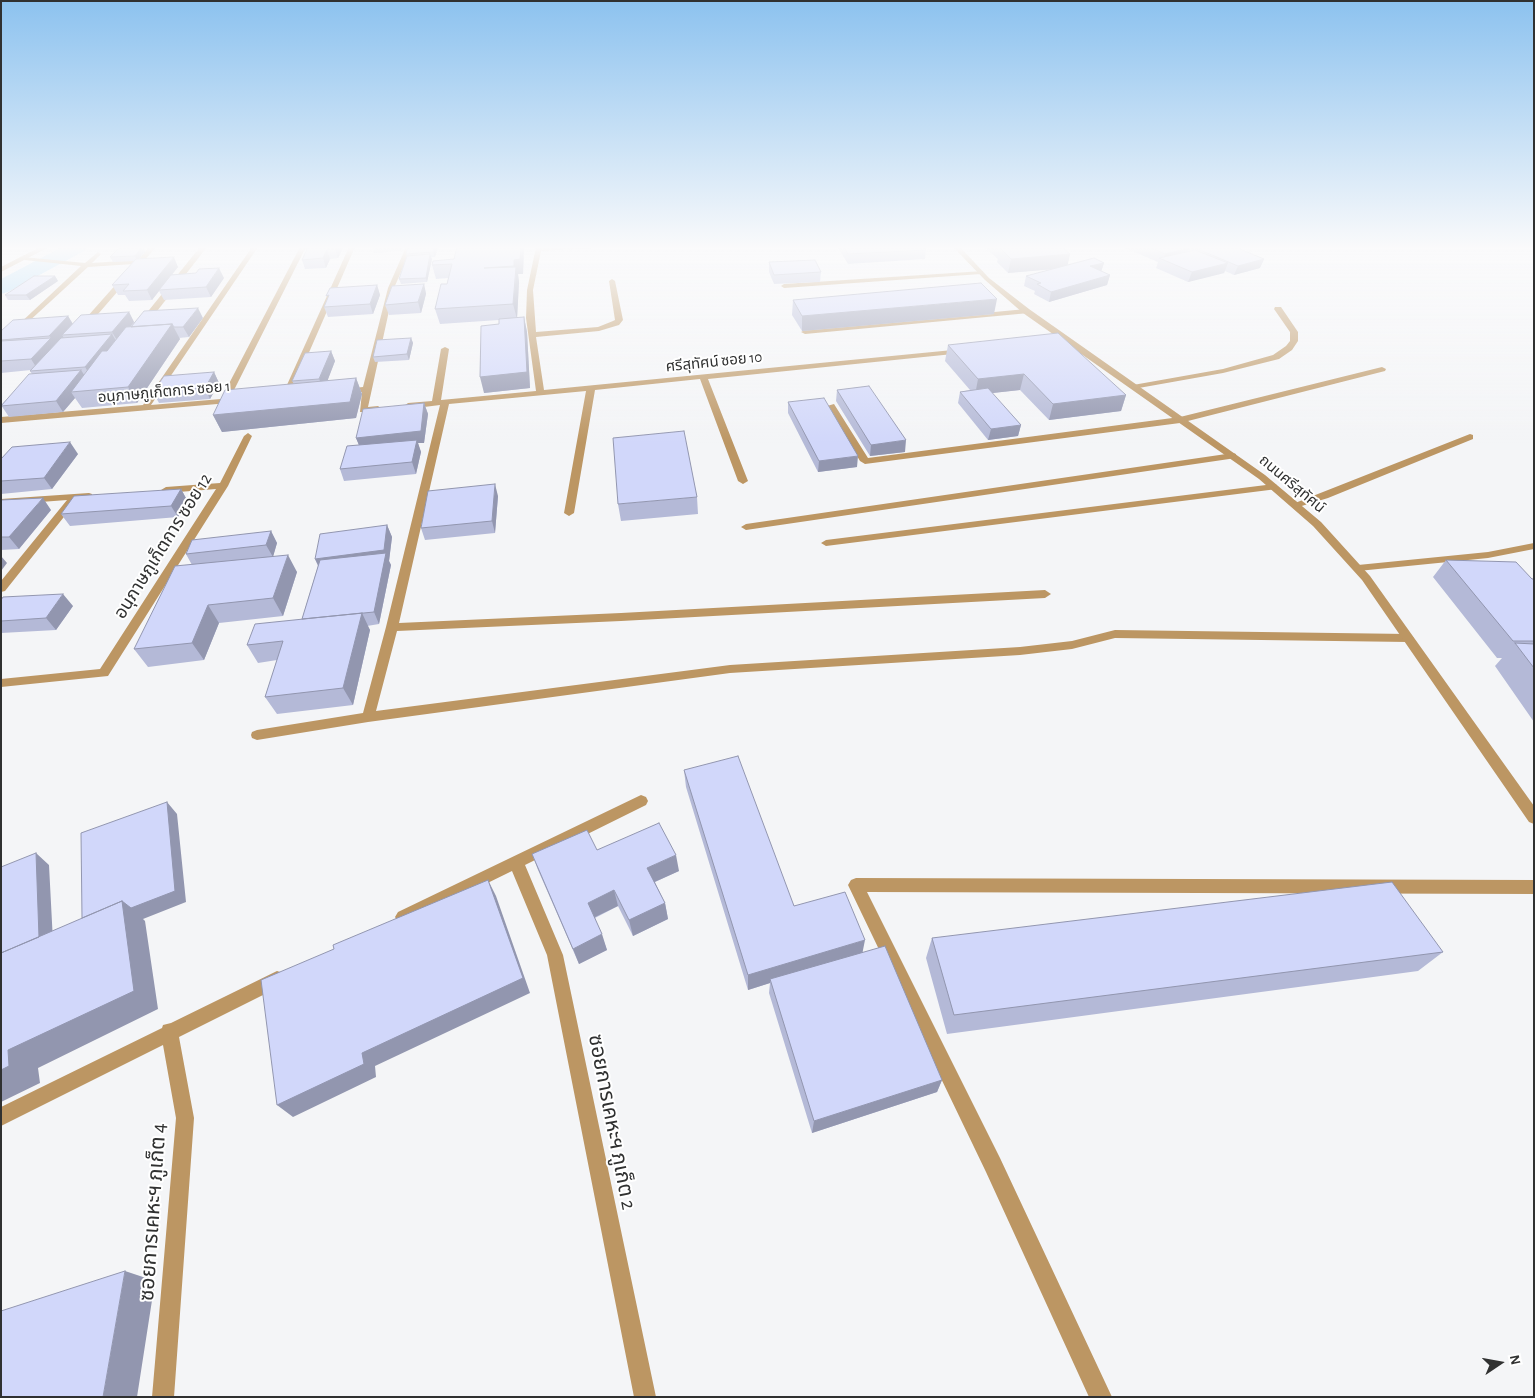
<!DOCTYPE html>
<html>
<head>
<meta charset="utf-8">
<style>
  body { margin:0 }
  #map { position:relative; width:1535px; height:1398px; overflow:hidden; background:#f4f5f7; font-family:"Alegreya Sans",sans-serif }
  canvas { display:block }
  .frame { position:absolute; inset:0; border:2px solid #303131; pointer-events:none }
  .north { position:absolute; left:1475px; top:1338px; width:50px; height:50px; -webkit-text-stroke:4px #fff; paint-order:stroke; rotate:78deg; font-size:14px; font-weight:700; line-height:20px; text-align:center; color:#303131 }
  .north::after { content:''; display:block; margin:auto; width:18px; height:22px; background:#303131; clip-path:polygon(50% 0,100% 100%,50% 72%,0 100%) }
</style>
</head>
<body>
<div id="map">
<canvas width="1535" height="1398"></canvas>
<div class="frame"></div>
<div class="north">N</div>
</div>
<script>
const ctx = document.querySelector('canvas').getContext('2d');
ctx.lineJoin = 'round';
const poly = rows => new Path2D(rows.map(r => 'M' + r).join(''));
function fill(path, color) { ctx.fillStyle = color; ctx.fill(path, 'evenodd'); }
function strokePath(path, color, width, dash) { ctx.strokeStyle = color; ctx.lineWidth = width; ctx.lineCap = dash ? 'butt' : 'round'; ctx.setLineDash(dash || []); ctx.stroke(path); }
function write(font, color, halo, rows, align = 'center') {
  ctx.font = font + ' "Alegreya Sans","Noto Sans Thai",sans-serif'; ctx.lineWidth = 4; ctx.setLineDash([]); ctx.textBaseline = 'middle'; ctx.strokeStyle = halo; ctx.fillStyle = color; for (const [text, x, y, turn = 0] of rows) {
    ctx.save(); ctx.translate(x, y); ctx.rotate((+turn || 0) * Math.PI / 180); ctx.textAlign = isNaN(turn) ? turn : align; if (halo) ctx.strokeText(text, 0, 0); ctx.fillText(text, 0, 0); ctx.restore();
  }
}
const canal = poly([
  [62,247,86,247,84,251,8,292,1,294,1,279,62,247]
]);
const service = poly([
  [1275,307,1281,307,1298,332,1298,341,1292,350,1279,359,1223,373,1133,389,1129,387,1133,385,1223,369,1273,355,1286,346,1290,341,1290,332,1274,309,1275,307],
  [1534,543,1534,549,1488,558,1358,571,1353,568,1358,565,1488,552,1534,543]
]);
const minor = poly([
  [149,247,156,247,86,328,79,326,134,264,88,267,1,347,1,341,81,266,25,260,23,259,23,257,85,263,98,252,101,254,92,263,138,260,149,247],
  [200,247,207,247,147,324,141,324,141,320,200,247],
  [252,247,258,247,151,405,221,399,300,247,306,247,230,398,240,398,240,402,1,423,1,417,143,405,252,247],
  [349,247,355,247,290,396,283,398,282,396,349,247],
  [406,247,412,247,394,288,368,407,378,406,382,409,378,412,360,412,362,392,344,393,340,391,344,389,363,387,388,288,406,247],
  [536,247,610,247,541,251,533,290,536,332,598,327,613,321,615,320,609,281,612,279,615,281,623,320,619,325,599,331,536,337,544,390,963,349,967,351,963,353,708,379,748,481,743,484,738,481,700,379,595,390,574,513,569,516,564,513,586,391,449,404,399,623,621,613,1045,590,1051,594,1045,598,621,621,397,631,376,711,730,665,1020,647,1072,641,1115,630,1408,634,1414,638,1408,642,1115,638,1072,649,1020,655,730,673,368,722,257,740,252,738,251,735,252,732,257,730,363,713,386,627,440,405,408,409,404,406,408,403,432,401,441,349,445,347,449,349,441,400,536,391,526,318,527,290,536,247],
  [983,271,983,273,981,274,784,288,781,286,784,284,983,271],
  [1026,309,1029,309,1029,313,805,334,801,332,805,330,1026,309],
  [1382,367,1386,369,1385,371,1180,423,865,464,860,461,827,406,834,404,868,458,1180,417,1382,367],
  [248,433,252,436,228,486,108,676,1,687,1,679,100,669,216,489,166,493,161,490,166,487,220,483,244,436,248,433],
  [1470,434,1473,435,1473,439,1328,498,1295,508,1290,505,1470,434],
  [1233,453,1236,454,1236,458,746,530,741,527,746,524,1233,453],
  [1274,484,1277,485,1277,489,826,546,821,543,826,540,1274,484],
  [89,493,92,494,92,498,76,500,75,503,5,591,1,592,1,581,67,500,1,505,1,499,89,493],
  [641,795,646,797,648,801,646,805,525,865,563,955,656,1397,634,1397,547,955,512,871,408,922,403,924,398,922,395,917,398,912,641,795],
  [856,878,1534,880,1534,894,867,892,1000,1158,1112,1397,1089,1397,986,1172,848,885,851,880,856,878],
  [277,971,283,973,285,979,283,985,179,1037,194,1118,174,1397,152,1397,176,1118,163,1045,1,1126,1,1107,162,1028,163,1025,171,1023,277,971]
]);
const tertiary = poly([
  [40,247,49,247,1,272,1,267,40,247],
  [953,247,960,247,989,278,1029,309,1265,475,1321,522,1370,576,1534,806,1534,824,1529,822,1362,580,1313,526,1259,479,1023,313,985,280,953,247]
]);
const wall = poly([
  [131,247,143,247,145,252,138,259,178,267,172,274,224,278,211,297,164,300,159,291,152,300,129,301,125,295,118,295,112,285,134,261,113,262,110,257],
  [308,247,343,247,338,258,330,259,326,268,305,269,302,260],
  [373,247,402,247,400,251,374,253],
  [408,247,438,247,435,257,431,257,432,259,427,282,401,284,399,279,407,256,406,254],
  [457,247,524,247,523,274,518,274,519,282,517,318,524,317,527,332,530,388,484,393,499,324,499,320,440,324,435,309,447,284,448,278,436,279,432,265,454,259],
  [924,247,926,250,925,259,848,264,838,248],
  [984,247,1062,247,1070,254,1067,265,1104,263,1101,272,1110,275,1107,285,1049,302,1034,294,1035,291,1024,286,1026,276,1053,269,1008,273,997,262,998,259],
  [1235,247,1264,259,1260,268,1234,275,1225,271,1224,273,1188,282,1156,268,1158,262,1125,248],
  [769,262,821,272,820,282,774,284,769,272],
  [55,276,58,281,30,300,8,300,5,295],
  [424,284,426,294,421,313,389,315,385,305],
  [377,285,380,295,373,314,328,317,324,307],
  [793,300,994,314,802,331,792,315],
  [129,312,134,322,203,318,189,337,179,338,180,339,137,403,82,408,75,398,63,412,9,417,1,405,32,374,30,371,31,370,1,373,1,331,68,316,73,324],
  [411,338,413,343,409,360,375,362,373,357],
  [948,345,1126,395,1121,411,1049,420,1020,390,992,393,1021,425,1018,436,988,440,958,403,960,392,970,390,945,361],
  [331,351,335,361,327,381,356,378,362,394,356,418,222,432,213,415,294,384,292,381],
  [214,372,219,383,210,399,159,403,153,392],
  [837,390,905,452,870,456,836,401],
  [788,402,857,467,818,472,788,413],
  [424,403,428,414,424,443,418,443,421,452,416,474,344,481,340,469,359,445,356,438],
  [78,454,52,489,1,494,1,459],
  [181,489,187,500,178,517,70,526,61,514],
  [498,496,495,533,425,540,421,528],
  [697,497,698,514,621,521,618,504],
  [1,500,51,510,19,549,1,550],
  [387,525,392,537,389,561,391,565,379,624,367,626,370,630,353,705,277,714,265,697,277,660,258,663,247,645,302,619,318,566,315,559],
  [271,531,277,543,273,556,297,572,283,616,219,623,204,660,148,667,134,649,192,565,186,554],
  [1446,560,1534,579,1534,722,1495,666,1502,658,1497,658,1433,577],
  [1,600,73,606,56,630,1,633],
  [684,770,794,906,863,952,942,1080,937,1092,812,1133,769,993,770,983,748,990,686,787],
  [597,850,679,871,655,882,665,903,668,919,633,936,618,906,595,918,607,950,579,964,538,870,532,854],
  [932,938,1443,952,1418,971,947,1034,926,958]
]);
const shadedWall = poly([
  [142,247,143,247,145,252,137,261,135,256],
  [336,247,343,248,338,258,335,249],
  [435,247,438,247,435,257,433,252],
  [521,247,524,247,524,249,523,274,518,274,519,282,517,319,513,304,516,275,514,266,514,260],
  [1189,248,1185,258,1163,260,1165,254],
  [327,249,330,259,326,268,323,258],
  [430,254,432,259,427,282,426,278],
  [1070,254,1067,268,1008,273,1011,259],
  [174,257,178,267,160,290,159,290,159,291,152,300,147,290],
  [1264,259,1260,268,1234,275,1238,266],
  [1104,263,1101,272,1090,266],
  [1228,263,1224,273,1188,282,1192,272],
  [219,268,224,278,211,297,206,287],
  [1110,275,1107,285,1049,302,1051,292],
  [55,276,58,281,30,300,26,295],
  [424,284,426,294,421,313,418,302],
  [377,285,380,295,373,314,370,304],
  [997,299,994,314,802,331,802,316],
  [198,308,203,318,189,337,183,327],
  [129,312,134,322,118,342,112,332],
  [68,316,74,326,62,335,64,338,38,370,31,359,51,338,49,336],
  [524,317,527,332,530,388,484,393,480,377],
  [172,324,180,339,137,403,128,387],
  [112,334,118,344,92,378,85,367],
  [411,338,413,343,409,360,407,354],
  [331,351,335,361,324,390,319,379],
  [81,370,88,381,71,392,75,398,63,412,56,401],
  [214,372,219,383,210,399,205,388],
  [1024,374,1020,390,975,395,978,379],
  [356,378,362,394,356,418,222,432,213,415],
  [1126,395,1121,411,1049,420,1053,404],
  [424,403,428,414,424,443,418,443,421,452,416,474,412,462,361,450,356,438],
  [1021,425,1018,436,988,440,991,429],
  [906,440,905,452,870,456,871,445],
  [70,442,78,454,52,489,44,478],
  [858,456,857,467,818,472,819,461],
  [495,484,498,496,495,533,492,521],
  [181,489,187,500,178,517,171,506],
  [43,498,51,510,19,549,9,537],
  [387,525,392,537,389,561,391,565,379,624,374,612,321,571,315,559],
  [271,531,277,543,273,557,266,545],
  [288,555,297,572,283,616,273,598],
  [1,556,7,563,1,571],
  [63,594,73,606,56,630,46,618],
  [208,605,219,623,204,660,192,643],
  [362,613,370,630,353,705,343,688],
  [167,802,177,814,186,902,143,919,145,921,158,1009,38,1068,40,1083,1,1102,1,1070,8,1050,122,901],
  [36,853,49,865,54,961,1,984],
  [676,855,679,871,650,884,647,868],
  [488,880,496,896,530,993,375,1066,376,1077,293,1117,277,1105,362,1053],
  [614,890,618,906,593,918,588,903],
  [665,903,668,919,633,936,629,920],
  [602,934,607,950,579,964,573,949],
  [865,940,862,955,770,979,770,983,748,990,748,975],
  [942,1080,937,1092,812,1133,814,1121],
  [125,1271,155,1281,137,1397,103,1397]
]);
const building = poly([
  [131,247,142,247,135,256,110,257,119,248,131,247],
  [308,247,336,247,335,249,327,249,323,258,302,260,308,247],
  [408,247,435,247,433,252,406,254,408,247],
  [457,247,521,247,520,259,514,260,514,266,484,268,516,267,513,304,435,309,441,284,447,284,452,264,432,265,433,261,454,259,457,247],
  [844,247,924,247,926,250,848,254,844,247],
  [1003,247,1062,247,1070,254,1011,259,1000,248,1003,247],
  [1150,247,1187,247,1189,248,1165,254,1150,247],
  [1193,247,1235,247,1264,259,1238,266,1193,247],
  [1195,250,1228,263,1192,272,1159,258,1195,250],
  [430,254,426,278,399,279,407,256,430,254],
  [174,257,147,290,123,291,129,284,112,285,136,259,174,257],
  [1094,258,1104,263,1090,266,1110,275,1051,292,1037,284,1041,283,1026,276,1094,258],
  [815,260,821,272,774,275,769,262,815,260],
  [219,268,206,287,159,290,171,275,196,273,199,269,219,268],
  [34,276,55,276,26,295,5,295,34,276],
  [981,283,997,299,802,316,793,300,981,283],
  [424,284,418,302,385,305,392,286,424,284],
  [377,285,370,304,324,307,329,295,326,296,330,288,377,285],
  [198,308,183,327,174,327,172,324,131,327,144,311,198,308],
  [129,312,112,332,62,335,81,315,129,312],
  [68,316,49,336,1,340,1,331,13,320,68,316],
  [524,317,527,372,480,377,481,326,499,324,499,319,524,317],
  [172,324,128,387,71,392,102,351,107,351,126,327,172,324],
  [1058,333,1126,395,1053,404,1024,374,978,379,948,345,1058,333],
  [112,334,85,367,30,371,61,338,112,334],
  [51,338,31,359,1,361,1,341,51,338],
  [411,338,407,354,373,357,377,340,411,338],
  [331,351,319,379,292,381,305,353,331,351],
  [81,370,56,401,1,406,29,374,81,370],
  [214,372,205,388,153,392,164,376,214,372],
  [356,378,350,402,213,415,225,390,356,378],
  [869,386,906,440,871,445,837,390,869,386],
  [988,388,1021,425,991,429,960,392,988,388],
  [824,398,858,456,819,461,788,402,824,398],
  [424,403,421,431,356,438,363,409,424,403],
  [684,431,697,497,618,504,613,438,684,431],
  [417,440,412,462,340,469,347,446,417,440],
  [70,442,44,478,1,481,1,459,12,447,70,442],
  [495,484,492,521,421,528,428,491,495,484],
  [181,489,171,506,61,514,74,496,181,489],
  [43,498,9,537,1,537,1,500,43,498],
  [387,525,384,550,315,559,320,534,387,525],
  [271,531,266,545,186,554,192,540,271,531],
  [386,553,374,612,302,619,320,560,386,553],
  [288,555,273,598,208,605,192,643,134,649,175,566,288,555],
  [1446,560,1516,562,1532,579,1534,579,1534,641,1513,641,1446,560],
  [63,594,46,618,1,621,1,600,3,597,63,594],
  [362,613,343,688,265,697,283,641,247,645,255,624,362,613],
  [1515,643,1534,644,1534,668,1515,643],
  [738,756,794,906,845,892,865,940,748,975,684,770,738,756],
  [167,802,175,891,131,908,122,901,82,918,81,833,167,802],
  [659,823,676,855,647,868,665,903,629,920,614,890,588,903,602,934,573,949,532,854,587,830,597,850,659,823],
  [36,853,39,937,1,953,1,867,36,853],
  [488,880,523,978,362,1053,364,1064,277,1105,261,980,334,949,333,945,488,880],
  [1392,882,1443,952,954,1015,932,938,1392,882],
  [122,901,134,991,8,1050,9,1066,1,1070,1,953,122,901],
  [885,946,942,1080,814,1121,770,979,885,946],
  [125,1271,103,1397,1,1397,1,1311,125,1271]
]);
const farStreetnames = [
  ["ศรีสุทัศน์ ซอย 10",714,362,-6],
  ["อนุภาษภูเก็ตการ ซอย 1",164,392,-5],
  ["ถนนศรีสุทัศน์",1292,484,40]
];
const streetNames = [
  ["อนุภาษภูเก็ตการ ซอย 12",163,546,-58]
];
const nearStreetnames = [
  ["ซอยการเคหะฯ ภูเก็ต 2",612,1122,79],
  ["ซอยการเคหะฯ ภูเก็ต 4",153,1212,-86]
];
fill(canal, '#a2d8fa');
fill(service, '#bc9663');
fill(minor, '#bc9663');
fill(tertiary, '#bc9663');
fill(wall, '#b4b9d7');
fill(shadedWall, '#9296af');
fill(building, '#d1d7fa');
strokePath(building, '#9296af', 1);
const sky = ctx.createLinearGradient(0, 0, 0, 443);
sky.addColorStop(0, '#8cc2ef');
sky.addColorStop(0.56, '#fafafb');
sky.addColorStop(1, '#fafafb00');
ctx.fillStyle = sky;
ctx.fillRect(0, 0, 1535, 443);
write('15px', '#303131', '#fff', farStreetnames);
write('18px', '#303131', '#fff', streetNames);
write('21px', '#303131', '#fff', nearStreetnames);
</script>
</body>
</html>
